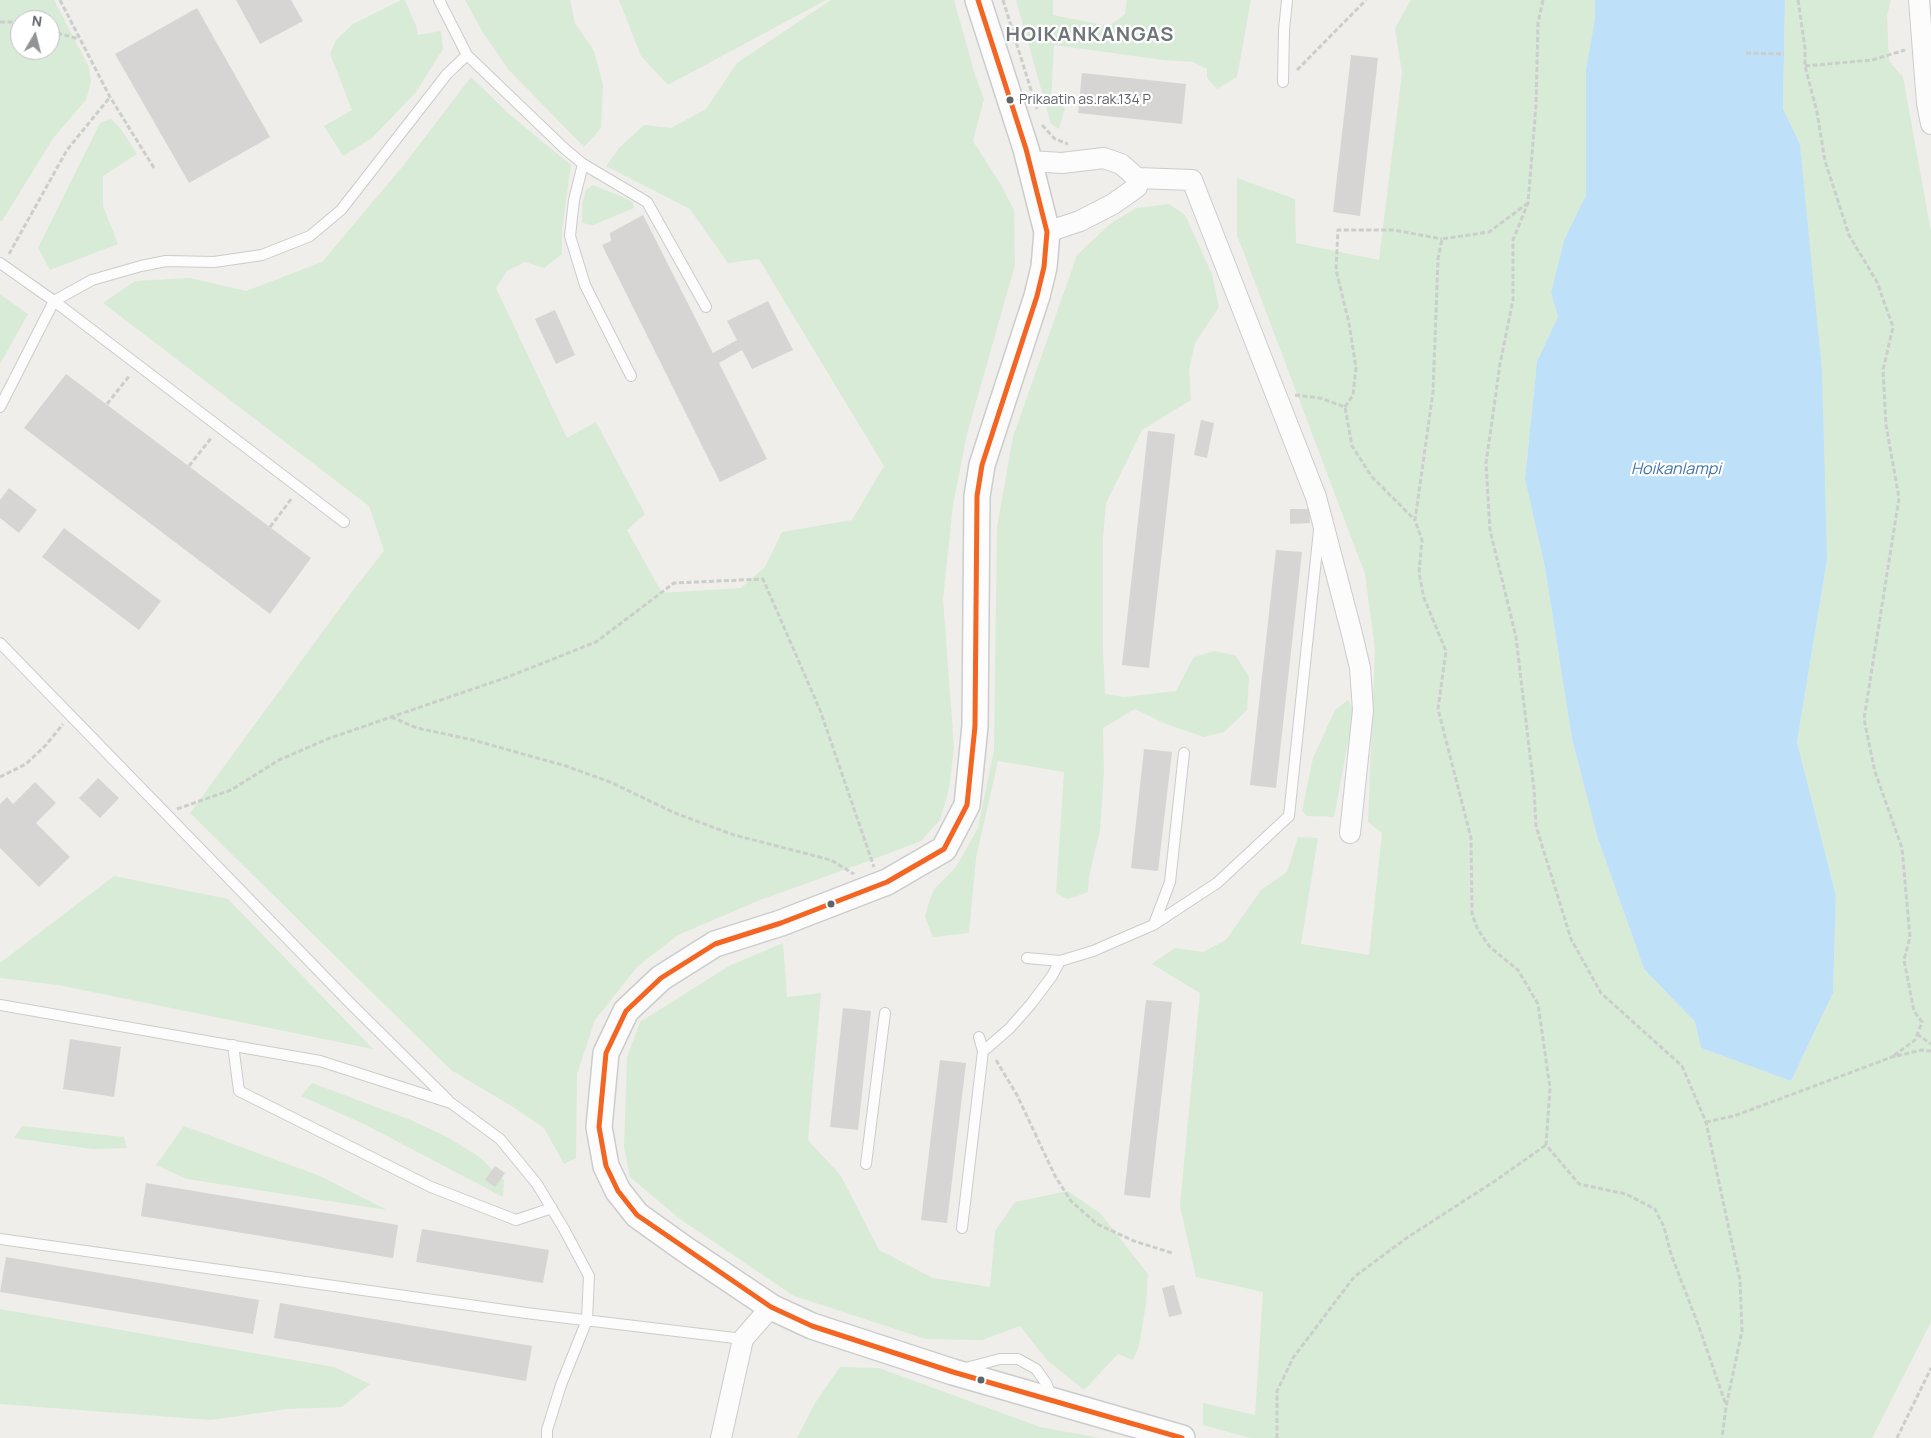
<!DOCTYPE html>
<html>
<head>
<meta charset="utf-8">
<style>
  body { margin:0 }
  #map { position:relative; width:1931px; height:1438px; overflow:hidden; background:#efeeea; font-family:Manrope,sans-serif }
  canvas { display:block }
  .north { position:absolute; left:10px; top:10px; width:50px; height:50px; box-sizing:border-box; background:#fff; border:1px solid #bfc1c3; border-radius:50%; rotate:8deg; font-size:14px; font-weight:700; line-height:20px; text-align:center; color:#5f6368 }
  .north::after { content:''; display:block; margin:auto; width:18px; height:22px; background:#919496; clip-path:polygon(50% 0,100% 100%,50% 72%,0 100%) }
</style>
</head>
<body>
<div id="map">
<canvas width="1931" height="1438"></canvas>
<div class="north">N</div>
</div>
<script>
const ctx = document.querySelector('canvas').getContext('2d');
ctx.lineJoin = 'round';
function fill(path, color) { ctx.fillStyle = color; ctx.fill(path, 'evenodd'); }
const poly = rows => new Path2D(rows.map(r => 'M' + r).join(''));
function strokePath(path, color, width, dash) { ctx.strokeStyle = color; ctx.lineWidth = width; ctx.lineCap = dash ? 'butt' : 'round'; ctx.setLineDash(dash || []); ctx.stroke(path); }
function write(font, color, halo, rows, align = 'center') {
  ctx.font = font + ' Manrope,sans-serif'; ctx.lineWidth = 4.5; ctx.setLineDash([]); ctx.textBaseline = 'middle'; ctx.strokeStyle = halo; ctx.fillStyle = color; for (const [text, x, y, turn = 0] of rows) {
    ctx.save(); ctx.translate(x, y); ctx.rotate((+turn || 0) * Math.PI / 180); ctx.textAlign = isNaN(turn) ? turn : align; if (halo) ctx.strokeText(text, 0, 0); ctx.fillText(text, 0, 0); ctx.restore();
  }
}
const green = poly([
  [0,0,54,0,89,67,91,82,86,100,54,137,2,221,0,221],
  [20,20,50,20,50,50,20,50],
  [401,0,405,0,417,28,418,35,441,31,443,49,416,92,372,138,343,156,324,126,352,110,330,54,336,40,353,24],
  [465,0,570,0,575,23,594,51,603,85,601,128,584,147,508,69,482,31],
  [619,0,826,0,668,85,641,56],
  [831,0,954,0,975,75,984,99,973,141,1001,185,1014,210,1015,265,967,434,953,505,943,599,954,747,949,789,940,820,921,841,866,862,760,900,678,935,637,967,595,1020,577,1074,576,1158,564,1164,544,1128,513,1107,451,1070,190,813,351,593,384,551,369,506,103,303,135,281,190,278,246,291,322,262,403,166,471,77,509,114,571,165,562,230,562,254,544,268,525,262,507,271,496,288,567,438,596,422,645,514,627,530,662,593,741,588,765,567,782,532,852,520,884,466,759,259,728,263,690,209,606,166,619,148,644,125,671,128,706,109,737,63],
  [1016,0,1053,0,1053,15,1109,26,1125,14,1127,0,1251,0,1237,77,1217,89,1207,78,1207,69,1193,62,1164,60,1054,45,1051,100,1065,108,1059,129,1051,124],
  [1411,0,1595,0,1595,18,1586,69,1586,195,1564,240,1551,293,1558,317,1537,361,1525,479,1545,568,1572,739,1597,836,1644,969,1695,1022,1701,1048,1791,1081,1833,993,1836,896,1797,742,1827,560,1800,144,1783,109,1785,0,1891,0,1887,16,1889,61,1903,77,1931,232,1931,1322,1872,1438,1250,1438,1203,1425,1203,1403,1255,1415,1263,1292,1196,1277,1180,1206,1200,993,1152,964,1175,948,1203,952,1226,940,1261,890,1287,872,1298,837,1318,838,1301,944,1369,955,1382,833,1368,822,1375,649,1365,574,1237,235,1237,178,1295,199,1296,243,1379,260,1402,73,1395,28],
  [111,119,121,129,137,154,103,176,103,206,118,244,50,270,38,248,100,123],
  [593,185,632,201,634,208,593,225,582,223,582,205,586,190],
  [1169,204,1185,215,1212,274,1219,307,1195,343,1189,370,1191,400,1142,430,1106,503,1103,538,1103,651,1105,694,1124,697,1176,691,1194,657,1215,651,1236,656,1249,677,1247,710,1224,732,1204,737,1166,724,1135,709,1103,728,1104,772,1100,830,1089,876,1088,892,1075,897,1067,899,1056,893,1064,772,998,761,976,858,969,933,933,937,925,917,929,902,934,889,956,867,978,828,994,750,997,527,1013,437,1077,255,1110,224,1136,208],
  [0,294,28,314,0,364],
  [1348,700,1354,711,1334,817,1307,816,1302,811,1313,758,1335,710],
  [114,876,228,899,373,1049,58,985,0,978,0,963],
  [783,943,787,997,821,993,808,1140,841,1176,879,1250,933,1278,990,1287,995,1231,1015,1202,1068,1191,1100,1213,1148,1274,1146,1304,1139,1346,1133,1360,1118,1354,1084,1390,1047,1360,1020,1326,982,1340,926,1339,794,1296,680,1219,630,1177,624,1147,627,1057,640,1022,729,966],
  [312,1083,411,1120,449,1138,478,1156,504,1180,503,1197,364,1124,301,1096],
  [22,1126,124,1137,127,1148,92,1149,14,1138],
  [184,1126,320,1176,387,1210,187,1179,156,1165],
  [0,1309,334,1367,370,1384,342,1407,287,1409,211,1420,0,1404],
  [840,1367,879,1368,1040,1427,1100,1438,797,1438,815,1403]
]);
const water = poly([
  [1595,0,1785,0,1783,109,1800,144,1822,372,1827,560,1797,742,1836,896,1833,993,1791,1081,1701,1048,1695,1022,1644,969,1597,836,1572,739,1545,568,1525,479,1537,361,1558,317,1551,293,1564,240,1586,195,1586,69,1595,18]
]);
const building = poly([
  [236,0,291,0,303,21,260,44],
  [197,8,270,137,189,183,115,54],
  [1351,55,1378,58,1360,216,1333,212],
  [1082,73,1186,84,1182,124,1078,113],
  [643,215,713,353,737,340,727,321,768,301,793,350,752,369,742,350,719,363,767,459,720,482,602,245,611,241,610,233],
  [555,310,575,355,556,364,535,319],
  [66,374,311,558,270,614,24,428],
  [1201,420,1214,423,1207,458,1194,455],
  [1148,431,1175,434,1149,668,1122,665],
  [9,488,37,510,19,533,0,518,0,500],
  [1290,509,1309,509,1310,523,1290,524],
  [64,528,161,601,139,630,42,557],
  [1276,550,1302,552,1276,788,1250,785],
  [1144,749,1172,752,1158,871,1131,868],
  [98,778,119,798,100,818,79,798],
  [35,782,56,803,36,823,70,857,39,887,0,848,0,804,7,797,13,804],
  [1146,1000,1172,1002,1150,1198,1124,1195],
  [843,1008,871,1011,858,1130,830,1127],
  [70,1039,121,1047,114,1097,63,1089],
  [940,1060,966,1063,947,1223,921,1220],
  [495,1166,505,1173,495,1187,485,1180],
  [146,1183,398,1225,393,1258,141,1216],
  [422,1229,549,1250,543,1283,416,1262],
  [6,1257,259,1300,253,1334,0,1292],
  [1174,1285,1182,1314,1169,1317,1162,1288],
  [280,1303,532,1346,526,1381,274,1338]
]);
const path = poly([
  [60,0,110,97,154,168],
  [1003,0,1037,109],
  [1543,0,1538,23,1536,105,1528,203,1513,240,1513,300,1500,364,1486,463,1490,530,1516,637,1534,789,1536,826,1571,939,1601,993,1682,1066,1706,1122,1740,1280,1742,1331,1726,1407,1722,1438],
  [1798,0,1805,48,1805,66,1817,112,1825,161,1849,235,1877,282,1893,327,1883,370,1886,425,1899,498,1864,719,1875,772,1902,848,1910,937,1904,960,1914,1011,1922,1022,1915,1040,1892,1057],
  [0,22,20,22],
  [50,31,79,39],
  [1746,53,1784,54],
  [1805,66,1872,60,1905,50],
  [1297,70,1366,0],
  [1042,125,1055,139,1068,144],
  [1528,203,1489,232,1442,239,1438,259,1433,392,1415,520,1422,540,1419,573,1424,598,1446,651,1438,709,1471,838,1472,914,1478,930,1490,947,1518,970,1538,1004,1550,1088,1546,1145,1579,1184,1626,1194,1655,1209,1664,1227,1671,1254,1699,1327,1726,1405],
  [9,254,67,150,110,97],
  [1295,395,1320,398,1345,407,1352,446,1372,477,1415,520],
  [107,404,130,375],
  [1345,407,1353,395,1356,368,1349,323,1336,270,1338,230,1394,230,1442,239],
  [189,466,212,437],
  [270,527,292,498],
  [391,717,417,728,473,740,566,766,610,782,675,813,734,835,831,860,854,874],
  [0,777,26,764,46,745,63,724],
  [177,809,231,790,279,760,330,738,505,678,596,642,674,583,763,579,820,710,874,867],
  [1917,1034,1931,1044],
  [996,1060,1017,1095,1055,1176,1071,1201,1097,1224,1134,1241,1172,1253],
  [1706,1122,1734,1116,1892,1057,1922,1050,1931,1051],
  [1277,1438,1277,1391,1293,1358,1354,1277,1408,1237,1495,1181,1546,1145],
  [1897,1438,1931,1368]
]);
const service = poly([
  [439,0,467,55],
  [1283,82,1284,30,1287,0],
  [583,164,574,200,570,236,585,285,631,376],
  [0,263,54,301,344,522],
  [0,407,54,301,92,280,141,266,166,261,214,262,262,255,310,236,341,210,447,74,467,55,565,149,583,164,647,202,706,307],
  [0,643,351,1004,448,1100],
  [1154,924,1170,882,1184,753],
  [1027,958,1060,961,1093,951,1153,925,1217,883,1289,816,1319,530],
  [0,1005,320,1061,451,1103,500,1139,537,1184,564,1229,589,1276,587,1320,561,1385,547,1430,547,1438],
  [233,1045,239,1091,431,1187,516,1220,552,1208],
  [987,1048,1010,1028,1031,1004,1052,976,1060,961],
  [866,1164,885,1013],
  [962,1228,983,1051,979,1037],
  [0,1239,526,1313,743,1339],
  [962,1369,1000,1359,1018,1359,1036,1369,1046,1383,1052,1397]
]);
const minor = poly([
  [1919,0,1927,103,1931,124],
  [1029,161,1062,163,1104,158,1121,164,1137,178,1192,180,1316,497,1352,634,1360,668,1363,710,1350,833],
  [1047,232,1080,221,1113,204,1137,187,1137,178],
  [721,1438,743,1339,771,1307]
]);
const tertiary = poly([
  [978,0,1026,149,1047,232,1044,267,1037,296,982,465,977,496,975,726,967,805,944,849,887,882,781,923,715,944,661,978,626,1011,606,1053,599,1127,606,1166,618,1191,637,1215,686,1250,771,1307,812,1326,953,1372,1182,1438]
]);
const bus1 = poly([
  [978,0,1026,149,1047,232,1044,267,1037,296,982,465,977,496,975,726,967,805,944,849,887,882,781,923,715,944,661,978,626,1011,606,1053,599,1127,606,1166,618,1191,637,1215,771,1307,812,1326,953,1372,1182,1438]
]);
const markers = [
  [1010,100,4.5,"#5f6368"],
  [831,904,4.5,"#5f6368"],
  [981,1380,4.5,"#5f6368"]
];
const busNames = [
  ["Prikaatin as.rak.134 P",1019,100]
];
const waterNames = [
  ["Hoikanlampi",1676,470]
];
const districtNames = [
  ["HOIKANKANGAS",1090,35]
];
fill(green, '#d8ebd6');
fill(water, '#bfe0f9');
fill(building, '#d6d5d3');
strokePath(service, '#cbcccc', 12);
strokePath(minor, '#cbcccc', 22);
strokePath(tertiary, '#cbcccc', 28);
strokePath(path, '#cacfcc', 3, [5, 2.5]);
strokePath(service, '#fdfcfc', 10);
strokePath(minor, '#fdfcfc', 20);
strokePath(tertiary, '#fdfcfc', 25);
strokePath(bus1, '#f26522', 5);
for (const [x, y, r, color] of markers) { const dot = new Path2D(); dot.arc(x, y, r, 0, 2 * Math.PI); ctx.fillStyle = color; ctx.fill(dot); strokePath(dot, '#fff', 2); }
write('14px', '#5f6368', '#fff', busNames, 'left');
write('italic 16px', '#4174aa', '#fff', waterNames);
ctx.letterSpacing = '1px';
write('bold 20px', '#70757a', '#fff', districtNames);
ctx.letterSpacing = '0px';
</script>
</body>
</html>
